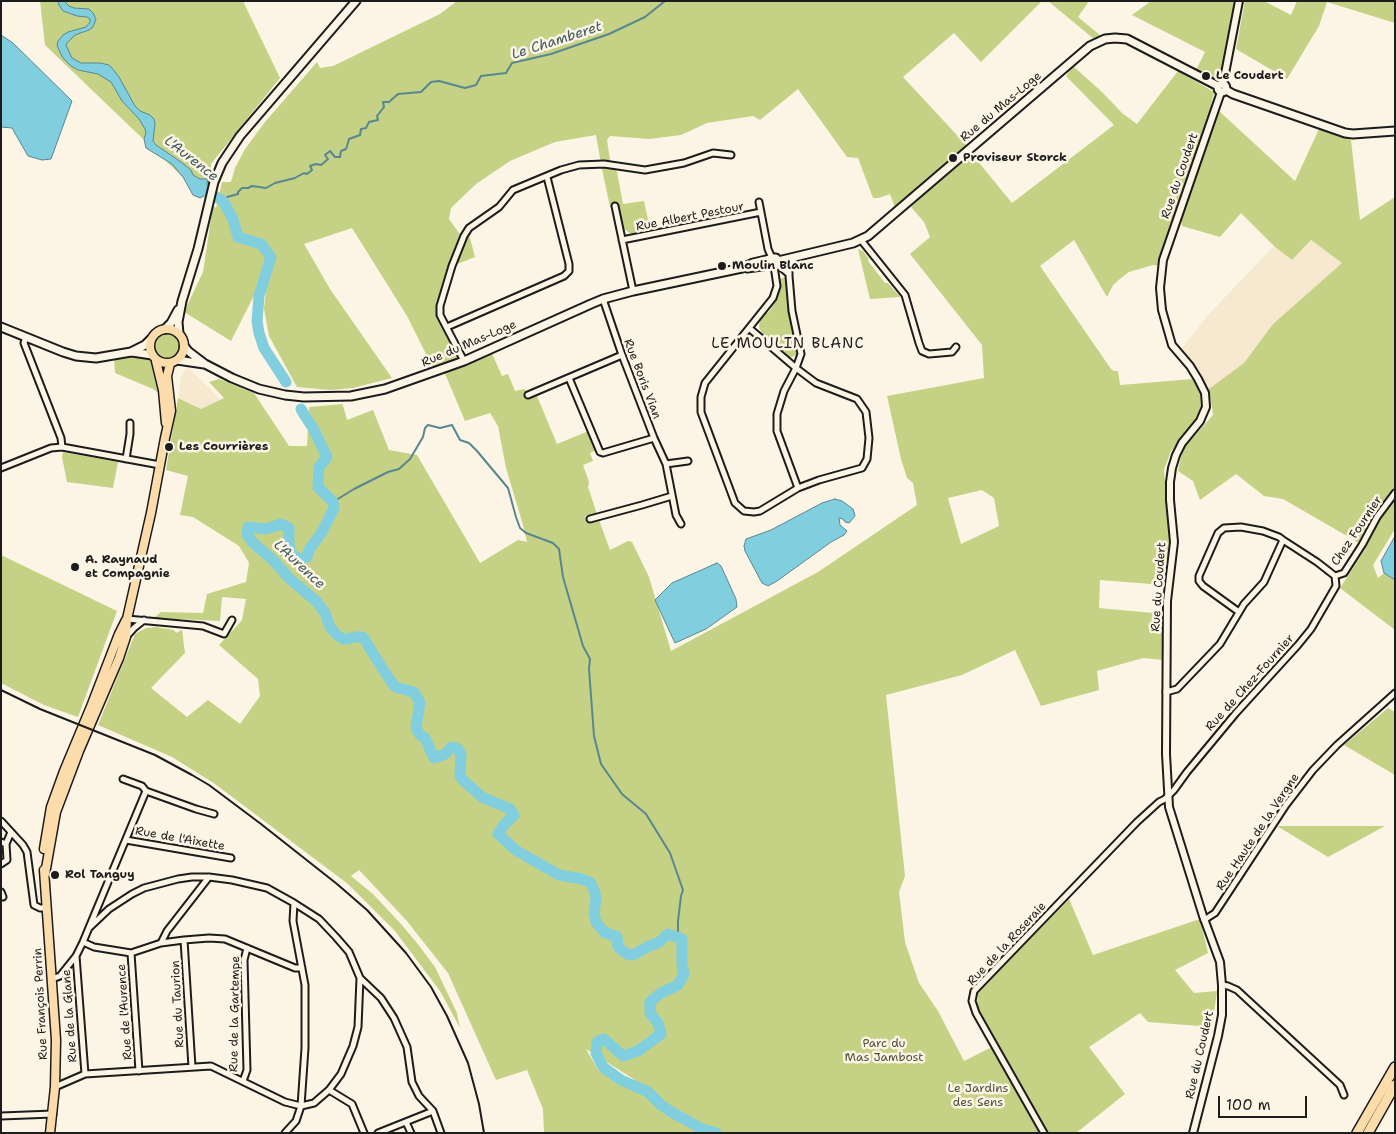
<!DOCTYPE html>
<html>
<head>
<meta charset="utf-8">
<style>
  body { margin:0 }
  #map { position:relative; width:1396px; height:1134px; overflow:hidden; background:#fcf5e5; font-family:"Shantell Sans",sans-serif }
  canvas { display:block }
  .frame { position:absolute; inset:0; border:2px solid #1c1c1c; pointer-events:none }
  .scale { position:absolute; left:1218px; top:1096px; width:89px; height:22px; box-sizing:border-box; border:2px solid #1c1c1c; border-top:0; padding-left:6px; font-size:15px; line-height:18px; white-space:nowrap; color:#1c1c1c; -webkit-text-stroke:4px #fcf5e5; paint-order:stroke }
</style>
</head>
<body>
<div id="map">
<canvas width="1396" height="1134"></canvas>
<div class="frame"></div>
<div class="scale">100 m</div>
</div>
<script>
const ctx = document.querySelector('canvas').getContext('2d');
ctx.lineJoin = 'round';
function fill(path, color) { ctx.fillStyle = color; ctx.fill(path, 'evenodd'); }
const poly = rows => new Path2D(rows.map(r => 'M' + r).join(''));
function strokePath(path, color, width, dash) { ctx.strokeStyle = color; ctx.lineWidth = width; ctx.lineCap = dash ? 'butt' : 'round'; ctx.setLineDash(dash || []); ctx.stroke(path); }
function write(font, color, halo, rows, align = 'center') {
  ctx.font = font + ' "Shantell Sans",sans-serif'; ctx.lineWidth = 5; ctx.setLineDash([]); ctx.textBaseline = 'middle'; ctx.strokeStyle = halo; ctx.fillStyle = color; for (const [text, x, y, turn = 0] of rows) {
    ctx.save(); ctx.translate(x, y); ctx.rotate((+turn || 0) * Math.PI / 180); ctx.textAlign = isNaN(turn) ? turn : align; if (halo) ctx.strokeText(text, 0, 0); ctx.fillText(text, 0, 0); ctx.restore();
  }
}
const built = poly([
  [1311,240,1342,263,1273,324,1244,363,1205,393,1180,353,1183,347,1208,315,1274,246,1292,260],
  [188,367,221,400,201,409,178,398,181,375]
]);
const green = poly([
  [40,1,243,1,280,78,211,164,213,206,216,208,222,182,231,182,235,168,245,149,265,122,317,62,320,68,333,66,440,14,457,1,1042,1,981,62,954,33,903,77,967,146,895,208,890,194,879,198,873,198,858,158,847,157,798,89,760,120,753,116,707,123,681,135,649,139,610,136,607,140,610,160,617,172,623,204,644,201,650,229,631,234,624,229,619,206,610,207,602,169,596,135,555,142,510,161,476,184,451,208,449,219,459,233,470,238,475,257,452,266,440,306,440,315,463,361,490,349,502,376,508,374,515,391,525,389,530,399,537,396,557,444,591,430,599,449,590,453,593,461,583,465,589,482,588,487,597,514,593,516,588,515,585,517,585,520,590,524,594,520,599,520,610,550,628,541,632,542,649,577,671,651,818,572,917,505,913,483,907,478,901,459,887,396,984,378,982,345,910,254,930,237,924,222,911,207,929,189,971,153,1012,203,1114,125,1066,76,1073,66,1102,92,1122,113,1137,124,1178,71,1214,92,1211,105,1215,107,1161,266,1153,265,1129,272,1121,278,1113,285,1107,297,1074,240,1040,266,1111,369,1114,371,1118,371,1120,385,1193,379,1200,394,1201,409,1195,421,1171,451,1164,470,1170,538,1163,585,1100,580,1099,608,1164,614,1163,660,1143,658,1097,671,1099,690,1041,706,1015,650,962,675,886,695,905,876,899,892,905,942,919,983,938,1011,964,1061,992,1047,1041,1133,544,1133,543,1109,527,1070,496,1080,448,973,406,920,359,870,351,876,373,894,401,924,417,943,435,967,457,1013,460,1028,440,991,395,931,348,884,215,784,172,757,98,725,135,634,146,628,156,627,174,630,176,633,182,630,185,653,151,688,187,717,208,700,240,724,260,696,258,679,219,645,242,620,246,599,222,597,220,621,154,618,161,612,203,613,207,594,246,582,249,563,239,546,193,517,180,515,188,476,166,470,178,398,201,409,224,398,209,382,219,379,254,393,289,446,307,446,309,407,343,404,341,408,343,405,347,420,373,410,389,450,417,455,480,563,518,540,527,542,523,525,506,468,498,426,490,413,465,421,443,369,436,371,431,364,407,316,352,228,304,244,330,289,392,378,353,388,330,390,297,387,269,336,264,309,267,282,273,258,231,341,184,312,203,272,213,206,45,45],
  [982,490,994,498,999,526,961,544,948,498],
  [586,1049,635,1080,630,1089,599,1071],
  [1048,1,1089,1,1078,17,1101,36,1094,39],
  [1151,1,1236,1,1221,74,1216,79,1196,70,1205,52,1132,15],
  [1245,1,1264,1,1291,15,1297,1,1395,1,1395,23,1327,2,1319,26,1287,79,1236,49],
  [1219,111,1295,181,1319,129,1351,140,1360,220,1395,197,1395,529,1373,565,1378,578,1384,573,1395,580,1395,630,1340,588,1366,548,1362,545,1377,517,1372,517,1359,543,1283,499,1264,496,1236,474,1200,500,1193,481,1178,471,1181,457,1186,445,1213,415,1209,389,1244,363,1273,324,1342,263,1311,240,1292,260,1274,246,1241,213,1220,237,1182,226,1181,220],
  [858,249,863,251,869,259,868,261,885,283,888,283,900,297,870,299],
  [786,277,789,298,787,299,792,333,794,333,798,354,794,356,789,358,762,333,759,327,760,319,766,312,768,313,774,304,773,302,779,292,779,279],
  '154 346a13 13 0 1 1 26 0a13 13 0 1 1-26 0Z',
  [131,352,152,355,154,358,164,397,153,389,115,373,114,356],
  [63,452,118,462,113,488,67,482,62,457],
  [1,555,117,611,78,717,44,705,1,683],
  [1388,708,1395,712,1395,775,1344,745],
  [1277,826,1385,826,1328,857],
  [1069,899,1093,955,1200,919,1208,953,1175,970,1194,993,1217,991,1212,1027,1148,1022,1140,1013,1089,1047,1125,1094,1076,1133,1048,1133,977,1008,978,992]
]);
const water = poly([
  [58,1,64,1,69,6,74,8,89,9,93,13,96,19,93,27,89,30,75,35,68,42,66,45,72,58,81,63,100,63,109,65,112,68,119,77,135,106,140,111,150,115,154,119,155,124,153,141,156,145,181,162,191,170,193,175,200,179,208,179,204,196,200,198,193,195,183,177,172,164,146,148,144,139,146,133,145,129,139,119,122,101,111,82,98,74,78,70,71,66,63,58,59,50,57,45,58,41,63,35,68,32,86,27,90,22,90,19,87,17,77,16,63,11,59,5,58,1],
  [1,35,13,43,72,101,51,159,42,160,28,156,12,128,1,127,1,35],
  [835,499,842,501,853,509,854,512,855,516,849,523,845,522,843,519,839,518,840,525,847,531,844,535,831,542,777,581,768,586,762,583,745,551,744,546,746,539,771,530,822,503,835,499],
  [1395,536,1395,580,1384,573,1381,561,1395,536],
  [717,563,721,566,736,599,737,607,706,629,675,643,655,600,672,583,717,563]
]);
const stream = poly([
  [223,201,227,197,238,194,238,192,242,188,248,188,252,186,266,188,275,183,295,178,304,173,307,174,312,170,310,166,316,164,321,165,328,159,325,155,330,151,335,157,340,157,341,151,346,149,347,146,349,139,360,135,361,129,366,128,369,122,378,120,377,116,384,107,383,102,389,102,398,94,421,92,431,82,439,81,465,88,476,85,481,76,506,73,512,63,551,54,609,34,645,17,665,1],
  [333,502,354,489,388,472,399,469,410,459,423,437,425,428,428,425,440,428,452,425,460,440,469,443,477,451,508,488,516,517,520,528,526,533,553,543,559,549,563,577,583,646,590,659,589,669,594,736,601,764,622,794,646,814,670,853,683,890,681,896,678,921,678,938]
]);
const river = poly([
  [193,182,204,190,223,201,233,219,238,237,261,244,271,257,259,296,257,321,259,333,264,348,286,382],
  [301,409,305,416,313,428,327,457,319,467,318,487,333,502,334,508,322,532,309,550,307,557,299,559,290,553,289,543,289,528,281,524,266,529,248,527,247,534,252,542,273,560,289,578,317,602,325,613,330,627,337,635,343,639,348,639,355,637,363,637,382,668,395,687,414,692,420,703,416,728,420,735,425,738,434,758,445,754,451,747,458,749,461,755,460,776,464,781,482,797,510,809,514,815,504,825,498,834,517,851,559,875,582,879,591,883,595,893,596,899,594,913,596,922,604,932,617,937,618,947,627,954,633,955,649,946,658,943,668,934,682,939,682,964,684,974,678,985,661,993,650,1002,650,1013,658,1023,661,1034,638,1051,623,1056,604,1039,597,1042,596,1053,603,1067,621,1080,648,1092,661,1105,673,1113,702,1129,716,1133]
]);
const minor = poly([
  [759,202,768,249,772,258],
  [615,206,633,291],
  [622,240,761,212],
  [861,240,905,295,919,343,922,351,929,354,952,352,956,347],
  [794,257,789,268,789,276,792,311,801,354,796,368,784,391,777,414,777,431,798,488],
  [777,264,789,274],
  [603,299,622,355,654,438,666,464,688,461],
  [447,327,564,276,569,271,569,264,547,177],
  [749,328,796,368,816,383,857,399,866,412,869,438,867,459,862,468,819,480,798,488,760,511,754,512,744,511,735,503,701,412,701,397,705,383,773,298,777,286,774,266],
  [26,337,24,343,61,438,62,447],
  [464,361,440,315,440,306,452,266,464,236,469,228,499,207,513,190,561,170,579,165,604,164,645,170,684,163,713,153,731,155],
  [569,378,600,452,603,453,654,438],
  [528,395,622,355],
  [126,459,130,434,130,423],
  [666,464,676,515,681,524],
  [1,468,51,448,62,447,160,465],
  [590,519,642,505,672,496],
  [1335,576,1344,573,1362,545,1377,517,1395,493],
  [1239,612,1203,586,1199,581,1199,576,1218,533,1224,528,1241,527,1263,531,1279,537,1283,540],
  [127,619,203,626,224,634,232,620],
  [126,637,134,628,144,620],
  [1166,692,1177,689,1220,644,1244,604,1264,582,1283,540,1317,562,1335,576],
  [123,779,142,786,146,791],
  [1,821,23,845,27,852,34,905,40,908,47,908],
  [126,840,231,858],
  [1,842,6,844,11,832],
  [1,864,7,860,6,844],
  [1,892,3,897],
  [1204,920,1215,913,1286,805,1313,770,1337,745,1395,693],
  [90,927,109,909,132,894,144,888,178,879,192,877,209,877,232,880,267,888,294,903,319,919,336,937,349,952,360,978,381,998,394,1018,407,1047,412,1082,419,1096,433,1111,441,1133],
  [184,940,192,1067],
  [83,942,94,947,131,953,161,943,184,940,209,938,225,939,295,968,302,968],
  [161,943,167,931,209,877],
  [131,953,139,1071],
  [76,956,85,1074],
  [52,979,60,976,76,956,83,942,146,791,196,809,214,814],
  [1222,985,1228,986,1237,990,1340,1085,1344,1095],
  [243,1081,247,1070,244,960,247,948],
  [55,1087,85,1074,211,1066,285,1102,301,1106,314,1103,329,1090,341,1074,353,1046,358,1027,360,978],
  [329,1090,352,1104,364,1133],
  [1,1116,53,1114],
  [406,1122,411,1133],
  [285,1133,296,1121,301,1106,305,1048,305,985,293,921,294,903],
  [378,1133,433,1111],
  [1044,1133,976,1013,972,1001,974,991,1137,822,1159,802,1165,799,1174,790,1187,772,1236,713,1298,645,1311,629,1336,586,1335,576]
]);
const tertiary = poly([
  [1223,84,1239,1],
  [1193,1133,1218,1036,1222,1015,1222,985,1220,962,1203,916,1169,807,1166,754,1167,601,1174,542,1170,500,1170,482,1172,468,1176,455,1182,443,1200,421,1206,407,1205,393,1198,379,1190,366,1172,345,1162,310,1160,288,1163,260,1221,92]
]);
const secondary = poly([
  '1218 88a4 4 0 1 1 8 0a4 4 0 1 1-8 0Z',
  [1226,90,1233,94,1345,133,1353,134,1395,131],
  [778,261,853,243,868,236,1090,46,1105,39,1115,38,1127,39,1218,86],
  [747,268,769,265,775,266,777,264,778,261],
  [1,327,63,352,76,356,96,358,131,352,145,345,151,339],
  [165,329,171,323,178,310],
  [179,334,178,322,182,301,198,249,214,182,222,163,240,136,356,1],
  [184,346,188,351,205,364,232,378,259,389,285,395,304,397,351,396,385,389,464,361,591,304,603,299,633,291,742,268,753,263,766,260,772,258,776,258,778,261],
  [132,352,152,355],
  [177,360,204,364]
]);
const primary = poly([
  '150 346a17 17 0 1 1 34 0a17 17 0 1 1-34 0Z',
  [156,361,163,390,166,423],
  [44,849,51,807,64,771,92,704,119,634,126,620],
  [44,870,56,1040,55,1087,50,1133],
  [45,874,56,812,79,751,119,658,126,637,127,619,151,513,165,438,171,411,167,376,170,364]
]);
const trunk = poly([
  [1357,1133,1395,1067],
  [1368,1133,1395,1085]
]);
const rail = poly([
  [1,690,40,709,155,755,192,775,209,785,261,824,337,884,367,910,406,953,431,987,447,1016,468,1063,479,1104,484,1133]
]);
const markers = [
  [1206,76,5,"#1c1c1c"],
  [953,158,5,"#1c1c1c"],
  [722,266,5,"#1c1c1c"],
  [169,447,5,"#1c1c1c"],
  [75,567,5,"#1c1c1c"],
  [55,875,5,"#1c1c1c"]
];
const poiNames = [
  ["Le Coudert",1216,76],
  ["Proviseur Storck",963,158],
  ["Moulin Blanc",732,266],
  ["Les Courrières",179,447],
  ["A. Raynaud",85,560],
  ["et Compagnie",85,574],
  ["Rol Tanguy",65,875]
];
const streetNames = [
  ["Rue du Mas-Loge",1001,107,-40],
  ["Rue du Coudert",1180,176,-71],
  ["Rue Albert Pestour",690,217,-11],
  ["Rue du Mas-Loge",469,344,-23],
  ["Rue Boris Vian",642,379,69],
  ["Chez Fournier",1357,531,-56],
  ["Rue du Coudert",1159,587,-86],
  ["Rue de Chez-Fournier",1250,683,-48],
  ["Rue Haute de la Vergne",1258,832,-56],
  ["Rue de l'Aixette",180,839,10],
  ["Rue de la Roseraie",1007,944,-47],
  ["Rue François Perrin",41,1004,-93],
  ["Rue du Taurion",178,1004,-93],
  ["Rue de l'Aurence",125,1012,-94],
  ["Rue de la Gartempe",235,1014,-89],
  ["Rue de la Glane",70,1016,-94],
  ["Rue du Coudert",1200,1055,-77]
];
const parkNames = [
  ["Parc du",884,1044],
  ["Mas Jambost",884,1058],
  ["Le Jardins",978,1089],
  ["des Sens",978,1103]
];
const waterNames = [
  ["Le Chamberet",557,41,-18],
  ["L'Aurence",191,159,38],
  ["L'Aurence",299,565,43]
];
const quarterNames = [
  ["LE MOULIN BLANC",788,344]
];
fill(built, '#f6e9cf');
fill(green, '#c5d285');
fill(water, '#80cede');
strokePath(water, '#588790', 1);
strokePath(stream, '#588790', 2);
strokePath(river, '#80cede', 11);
strokePath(minor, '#1c1c1c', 9);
strokePath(tertiary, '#1c1c1c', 10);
strokePath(secondary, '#1c1c1c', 11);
strokePath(primary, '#1c1c1c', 11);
strokePath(trunk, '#1c1c1c', 12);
strokePath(minor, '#fcf5e5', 5);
strokePath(tertiary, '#fcf5e5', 6);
strokePath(secondary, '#fcf5e5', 7);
strokePath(primary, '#fddcac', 8);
strokePath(trunk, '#fddcac', 9);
strokePath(rail, '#1c1c1c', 2);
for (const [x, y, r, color] of markers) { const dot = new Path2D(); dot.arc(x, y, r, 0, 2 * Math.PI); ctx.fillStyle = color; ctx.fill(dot); strokePath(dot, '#fcf5e5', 2); }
write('bold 12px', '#1c1c1c', '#fcf5e5', poiNames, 'left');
write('12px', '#1c1c1c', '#fcf5e5', streetNames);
write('12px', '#4f533c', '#fcf5e5', parkNames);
write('italic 14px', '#3f5a60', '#fcf5e5', waterNames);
ctx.letterSpacing = '1px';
write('15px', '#1c1c1c', '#fcf5e5', quarterNames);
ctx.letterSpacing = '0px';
</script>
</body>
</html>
